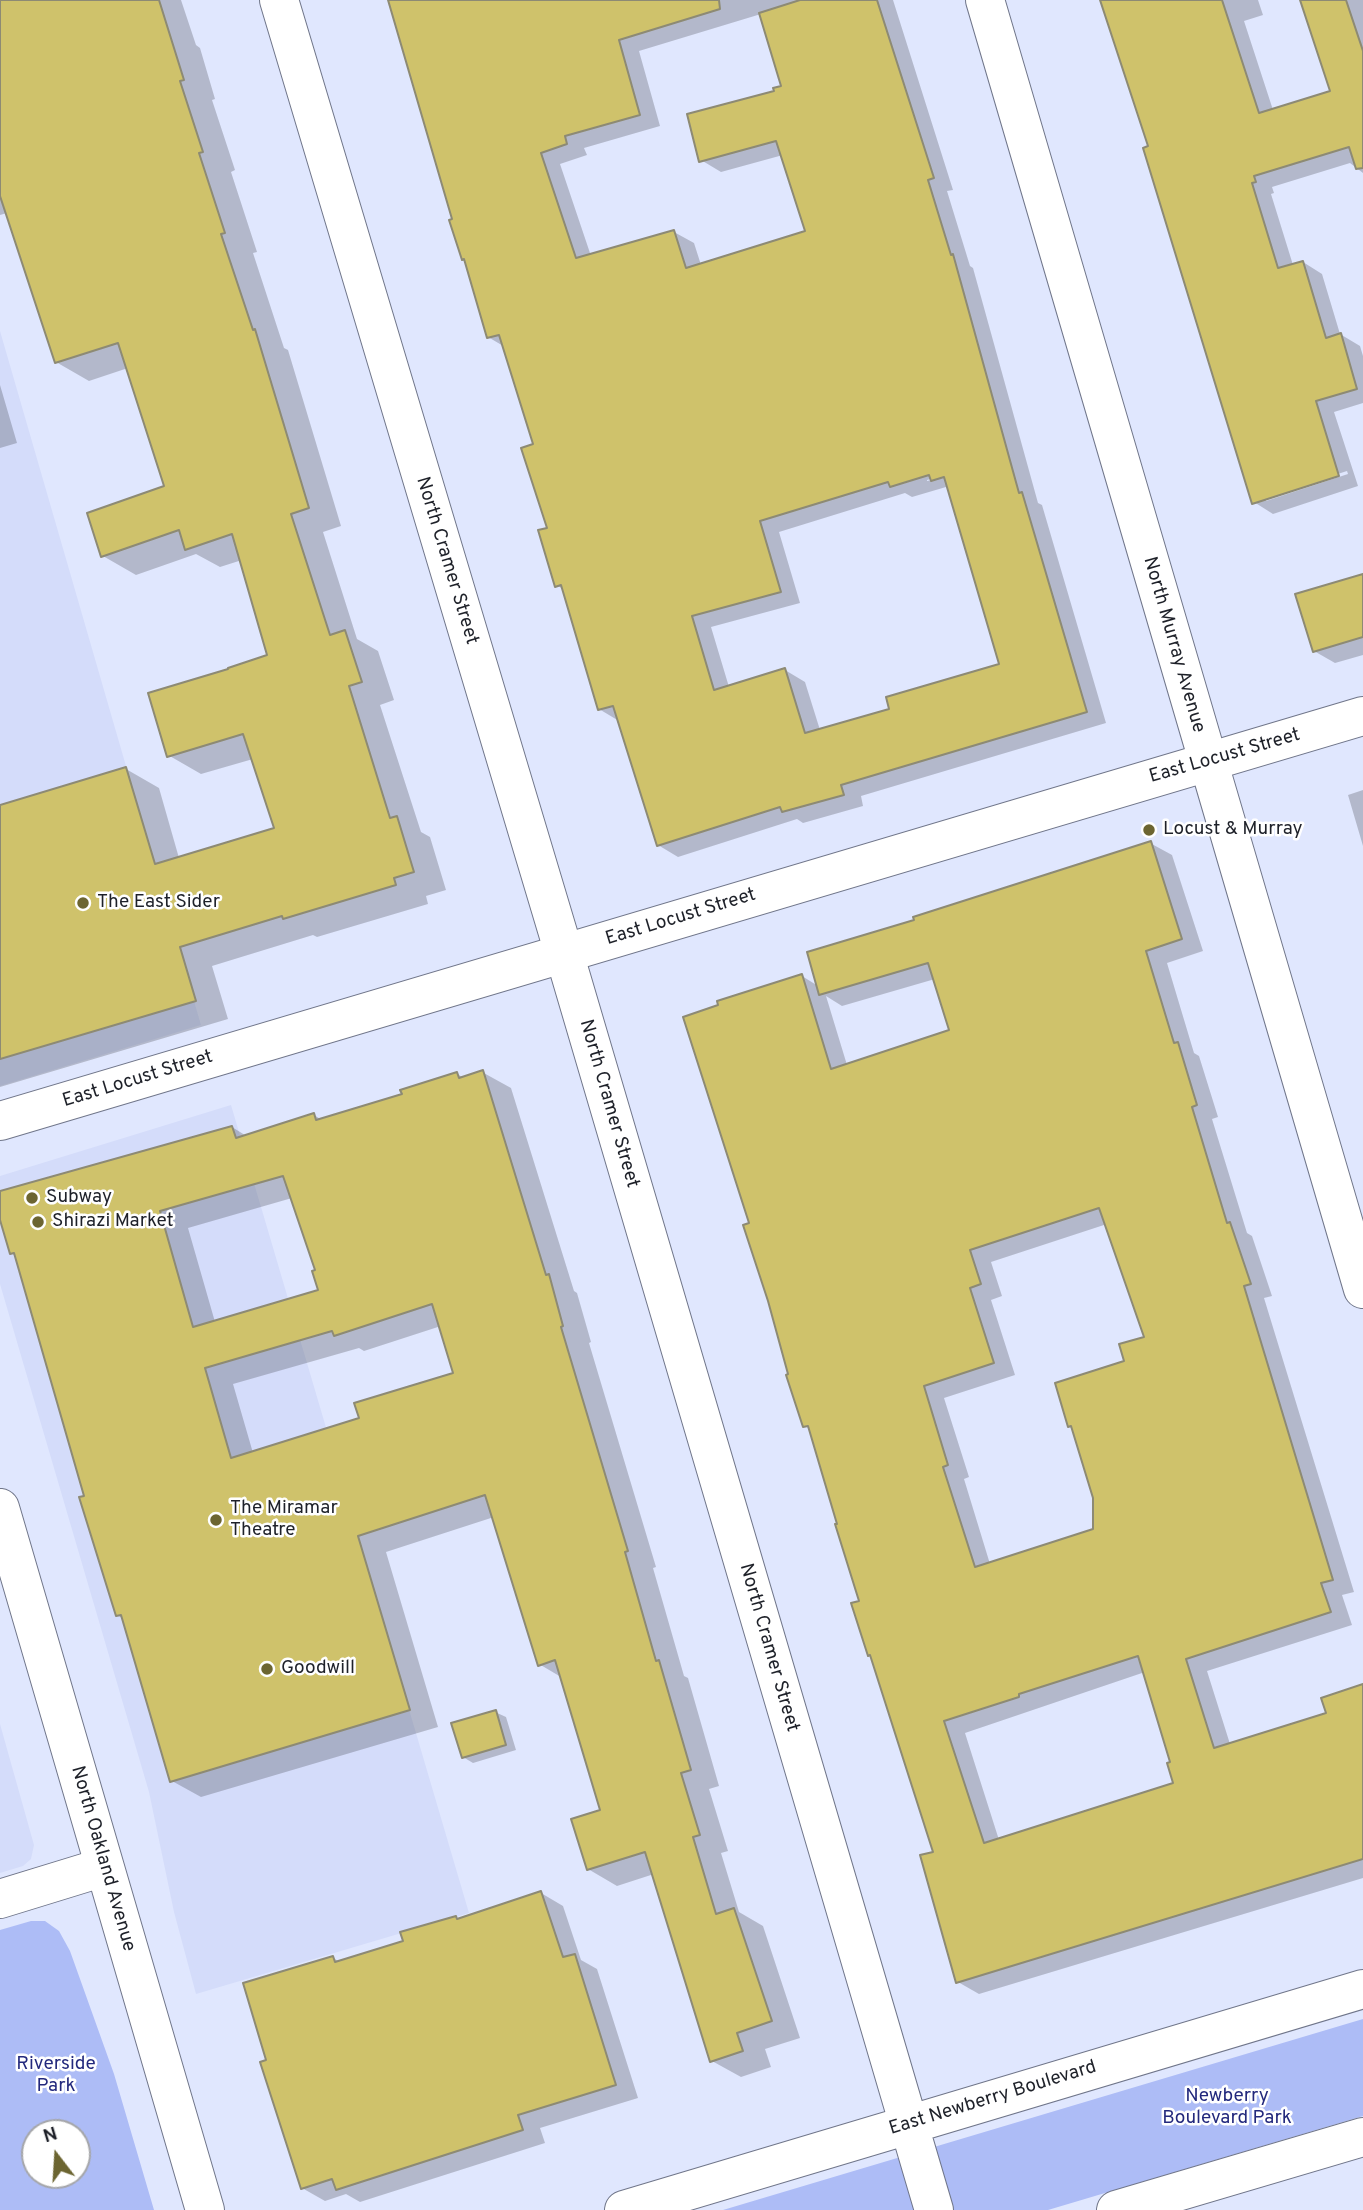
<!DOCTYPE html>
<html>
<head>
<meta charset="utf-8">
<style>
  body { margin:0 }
  #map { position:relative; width:1363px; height:2210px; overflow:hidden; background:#e0e7fe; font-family:Overpass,sans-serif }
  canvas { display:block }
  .north { position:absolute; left:21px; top:2119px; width:70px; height:70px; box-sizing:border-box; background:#fff; border:2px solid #a5a6a9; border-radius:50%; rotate:343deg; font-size:19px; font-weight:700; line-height:28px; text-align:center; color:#1e2129 }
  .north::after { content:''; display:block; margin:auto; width:24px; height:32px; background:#6c6531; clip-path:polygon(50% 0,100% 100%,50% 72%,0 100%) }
</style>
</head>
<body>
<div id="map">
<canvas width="1363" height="2210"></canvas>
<div class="north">N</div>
</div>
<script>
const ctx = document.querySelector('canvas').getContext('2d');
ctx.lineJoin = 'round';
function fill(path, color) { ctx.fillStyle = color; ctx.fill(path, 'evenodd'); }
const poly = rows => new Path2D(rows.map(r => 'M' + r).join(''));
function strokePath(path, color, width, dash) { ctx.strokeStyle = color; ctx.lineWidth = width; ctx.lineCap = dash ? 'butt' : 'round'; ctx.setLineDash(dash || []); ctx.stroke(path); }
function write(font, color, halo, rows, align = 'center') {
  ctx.font = font + ' Overpass,sans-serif'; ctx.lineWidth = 5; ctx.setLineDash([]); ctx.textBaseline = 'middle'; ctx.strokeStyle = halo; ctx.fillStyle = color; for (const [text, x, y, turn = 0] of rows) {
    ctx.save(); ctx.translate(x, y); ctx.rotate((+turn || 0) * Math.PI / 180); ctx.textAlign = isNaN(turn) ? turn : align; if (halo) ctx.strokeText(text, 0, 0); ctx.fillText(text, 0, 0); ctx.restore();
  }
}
const built = poly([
  [0,331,201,1025,0,1086],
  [231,1105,469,1913,196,1994,174,1912,149,1792,0,1284,0,1176],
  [0,1724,34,1845,31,1859,23,1866,0,1873]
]);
const green = poly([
  [31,1921,45,1921,59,1931,70,1951,114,2074,154,2210,0,2210,0,1930],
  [77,2133,77,2175,35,2175,35,2133],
  [1363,2019,1363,2116,1048,2210,723,2210]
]);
const shadow = poly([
  [0,0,181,0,196,45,200,48,215,99,212,100,235,170,231,172,257,252,253,253,284,348,288,350,341,526,323,532,357,639,378,651,394,700,380,705,421,832,430,837,446,890,426,896,428,904,317,937,313,935,212,966,228,1019,0,1087,0,806,126,769,159,788,179,858,276,829,253,759,201,774,168,755,269,656,242,560,220,567,196,554,136,575,103,556,166,487,128,368,89,381,56,362,7,213,0,215],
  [391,0,893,0,953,190,947,191,970,266,973,268,1038,503,1042,505,1106,723,861,796,863,806,803,823,797,819,678,857,658,845,619,721,599,709,564,590,557,585,535,445,505,347,488,337,467,261,463,259,454,220],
  [761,14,783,87,701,160,721,172,783,155,807,233,701,265,694,243,674,232,591,256,560,164,587,155,584,148,660,126,639,51],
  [952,473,953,476,927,481,927,480],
  [946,487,949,489,1001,665,892,710,820,730,805,682,785,670,729,687,711,627,800,603,779,532,905,493,912,497],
  [1102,0,1258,0,1263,15,1244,21,1273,110,1332,92,1302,0,1363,0,1363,173,1350,163,1272,187,1274,193,1271,194,1293,265,1303,262,1322,274,1340,334,1360,346,1363,356,1363,403,1334,412,1358,486,1273,514,1254,502,1151,148],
  [1347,471,1348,474,1266,501,1266,497],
  [0,385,17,443,0,448],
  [1363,575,1363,655,1335,663,1314,651],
  [1363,790,1363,846,1348,795],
  [1150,843,1172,855,1203,951,1167,963,1194,1053,1199,1056,1218,1117,1212,1119,1247,1233,1252,1236,1272,1296,1264,1298,1354,1592,1342,1595,1352,1625,1207,1671,1230,1744,1328,1714,1363,1691,1363,1878,979,1994,958,1982,935,1853,811,1429,805,1426,752,1224,802,976,818,986,916,921],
  [935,979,951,1031,847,1065,826,996,842,1006],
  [1107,1224,1146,1338,1070,1426,1074,1428,1095,1498,1095,1530,990,1564,964,1479,969,1477,944,1398,1015,1375,991,1300,1002,1296,991,1262],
  [1145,1672,1173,1763,1176,1784,999,1840,965,1733],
  [482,1072,511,1088,574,1291,577,1293,591,1342,589,1343,656,1567,653,1568,684,1676,688,1678,719,1786,709,1789,728,1851,721,1853,739,1912,763,1926,800,2038,765,2049,771,2067,741,2077,712,2061,654,1874,617,1886,588,1869,602,1811,561,1677,539,1664,494,1517,386,1552,438,1727,201,1797,172,1781,123,1619,118,1615,87,1497,16,1256,11,1253,0,1214,0,1199,232,1127,248,1137,314,1115,322,1120,404,1095,457,1074,464,1078],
  [292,1198,317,1272,321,1291,215,1322,188,1228],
  [441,1326,455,1374,361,1419,253,1453,233,1384,359,1348,364,1351],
  [495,1712,506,1717,516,1750,473,1763,463,1757],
  [541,1893,563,1906,581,1960,597,1969,638,2098,540,2128,545,2143,360,2202,346,2194,325,2201,302,2188,268,2061,333,1958,340,1962,405,1942,456,1918,460,1920]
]);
const building = poly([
  [0,0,159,0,184,80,180,81,203,152,199,153,225,233,221,234,253,330,255,329,309,508,291,514,330,635,345,630,362,682,349,686,390,818,397,816,414,872,394,878,396,885,283,919,282,916,180,947,196,1001,0,1059,0,805,126,767,155,864,274,828,243,734,167,757,148,693,228,669,228,668,267,655,232,534,185,550,179,530,101,557,87,513,164,486,118,343,55,363,0,196,0,0],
  [388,0,719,0,720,9,619,40,640,115,565,136,567,144,541,153,576,258,674,230,686,268,805,231,776,141,699,162,687,114,774,91,773,88,781,86,759,13,800,0,877,0,934,178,928,180,951,255,953,254,1019,493,1022,492,1087,712,841,785,844,795,782,812,780,807,657,846,613,706,598,710,561,585,555,587,538,530,547,528,521,448,533,444,499,335,487,338,464,259,462,260,449,220,452,219,388,0],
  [929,475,931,481,944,477,999,664,886,697,889,709,805,733,785,668,714,690,692,616,781,592,760,521,888,482,890,487,929,475],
  [1100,0,1222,0,1259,113,1330,91,1300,0,1346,0,1363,51,1363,168,1356,169,1349,147,1254,176,1256,182,1252,183,1278,268,1303,261,1326,338,1341,333,1357,389,1316,401,1339,476,1252,504,1143,148,1148,146,1100,0],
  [1363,574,1363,637,1313,652,1295,594,1363,574],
  [1151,841,1182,939,1146,951,1174,1043,1178,1042,1197,1105,1192,1107,1227,1223,1230,1222,1251,1284,1244,1286,1333,1580,1321,1583,1331,1612,1186,1659,1214,1748,1326,1713,1321,1698,1363,1684,1363,1859,956,1983,920,1855,933,1852,870,1655,868,1656,851,1603,859,1601,835,1524,837,1524,808,1426,803,1427,786,1375,788,1374,768,1301,743,1225,749,1223,683,1017,718,1005,717,1001,802,974,831,1069,949,1030,928,963,819,995,807,952,914,920,913,917,1151,841],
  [1099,1208,1144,1337,1119,1344,1124,1361,1055,1383,1068,1427,1071,1426,1093,1498,1093,1529,975,1567,943,1467,948,1465,924,1386,994,1363,970,1288,981,1284,970,1250,1099,1208],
  [1138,1656,1170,1762,1167,1763,1173,1783,984,1843,944,1721,1019,1697,1019,1694,1138,1656],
  [483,1070,546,1275,549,1274,563,1326,561,1327,628,1551,625,1552,656,1661,659,1660,691,1770,681,1773,700,1835,693,1837,716,1914,734,1908,772,2021,737,2033,743,2051,710,2062,645,1852,587,1870,571,1819,600,1810,555,1660,538,1666,485,1495,358,1536,410,1710,170,1782,121,1615,116,1616,79,1497,84,1496,14,1253,10,1254,0,1220,0,1191,232,1126,236,1138,314,1113,316,1120,402,1094,400,1090,457,1072,459,1078,483,1070],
  [283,1176,315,1270,312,1271,318,1290,193,1327,160,1211,283,1176],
  [432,1304,453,1373,354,1403,359,1418,231,1458,205,1368,332,1331,334,1336,432,1304],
  [496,1710,506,1745,462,1758,451,1723,496,1710],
  [541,1891,563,1957,575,1954,616,2085,518,2115,523,2130,336,2190,332,2179,301,2189,260,2062,266,2060,243,1983,333,1956,335,1962,403,1941,400,1932,456,1916,457,1919,541,1891]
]);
const street = poly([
  [279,0,564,953,934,2210],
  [985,0,1363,1289],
  [0,1899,104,1867],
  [624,2210,1363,1989],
  [1116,2210,1363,2137]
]);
const secondary = poly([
  [0,1121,1363,716],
  [0,1508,205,2210]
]);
const markers = [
  [1149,830,7,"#6c6531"],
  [83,903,7,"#6c6531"],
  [32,1198,7,"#6c6531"],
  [38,1222,7,"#6c6531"],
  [216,1520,7,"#6c6531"],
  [267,1669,7,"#6c6531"]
];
const streetNames = [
  ["North Cramer Street",446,561,73],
  ["North Murray Avenue",1173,645,74],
  ["East Locust Street",1225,757,-16],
  ["East Locust Street",681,918,-17],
  ["East Locust Street",138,1080,-17],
  ["North Cramer Street",608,1104,74],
  ["North Cramer Street",768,1648,74],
  ["North Oakland Avenue",102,1859,74],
  ["East Newberry Boulevard",993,2099,-17]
];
const poiNames = [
  ["Locust & Murray",1163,830],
  ["The East Sider",97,903],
  ["Subway",46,1198],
  ["Shirazi Market",52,1222],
  ["The Miramar",230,1509],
  ["Theatre",230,1531],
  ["Goodwill",281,1669]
];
const parkNames = [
  ["Riverside",56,2065],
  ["Park",56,2087],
  ["Newberry",1227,2097],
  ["Boulevard Park",1227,2119]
];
fill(built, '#d4dcfa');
fill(green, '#adbcf6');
fill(shadow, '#0003');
fill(building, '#cfc26b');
strokePath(building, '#8d8a74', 2);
strokePath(street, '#70768a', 40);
strokePath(secondary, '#70768a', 40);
strokePath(street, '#fff', 38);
strokePath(secondary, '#fff', 38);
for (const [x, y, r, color] of markers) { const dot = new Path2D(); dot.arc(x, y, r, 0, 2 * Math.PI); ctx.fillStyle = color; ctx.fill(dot); strokePath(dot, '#fff', 2.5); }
write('19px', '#1e2129', '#fff', streetNames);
write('19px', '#1e2129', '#fff', poiNames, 'left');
write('19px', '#23297d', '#fff', parkNames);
</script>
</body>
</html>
